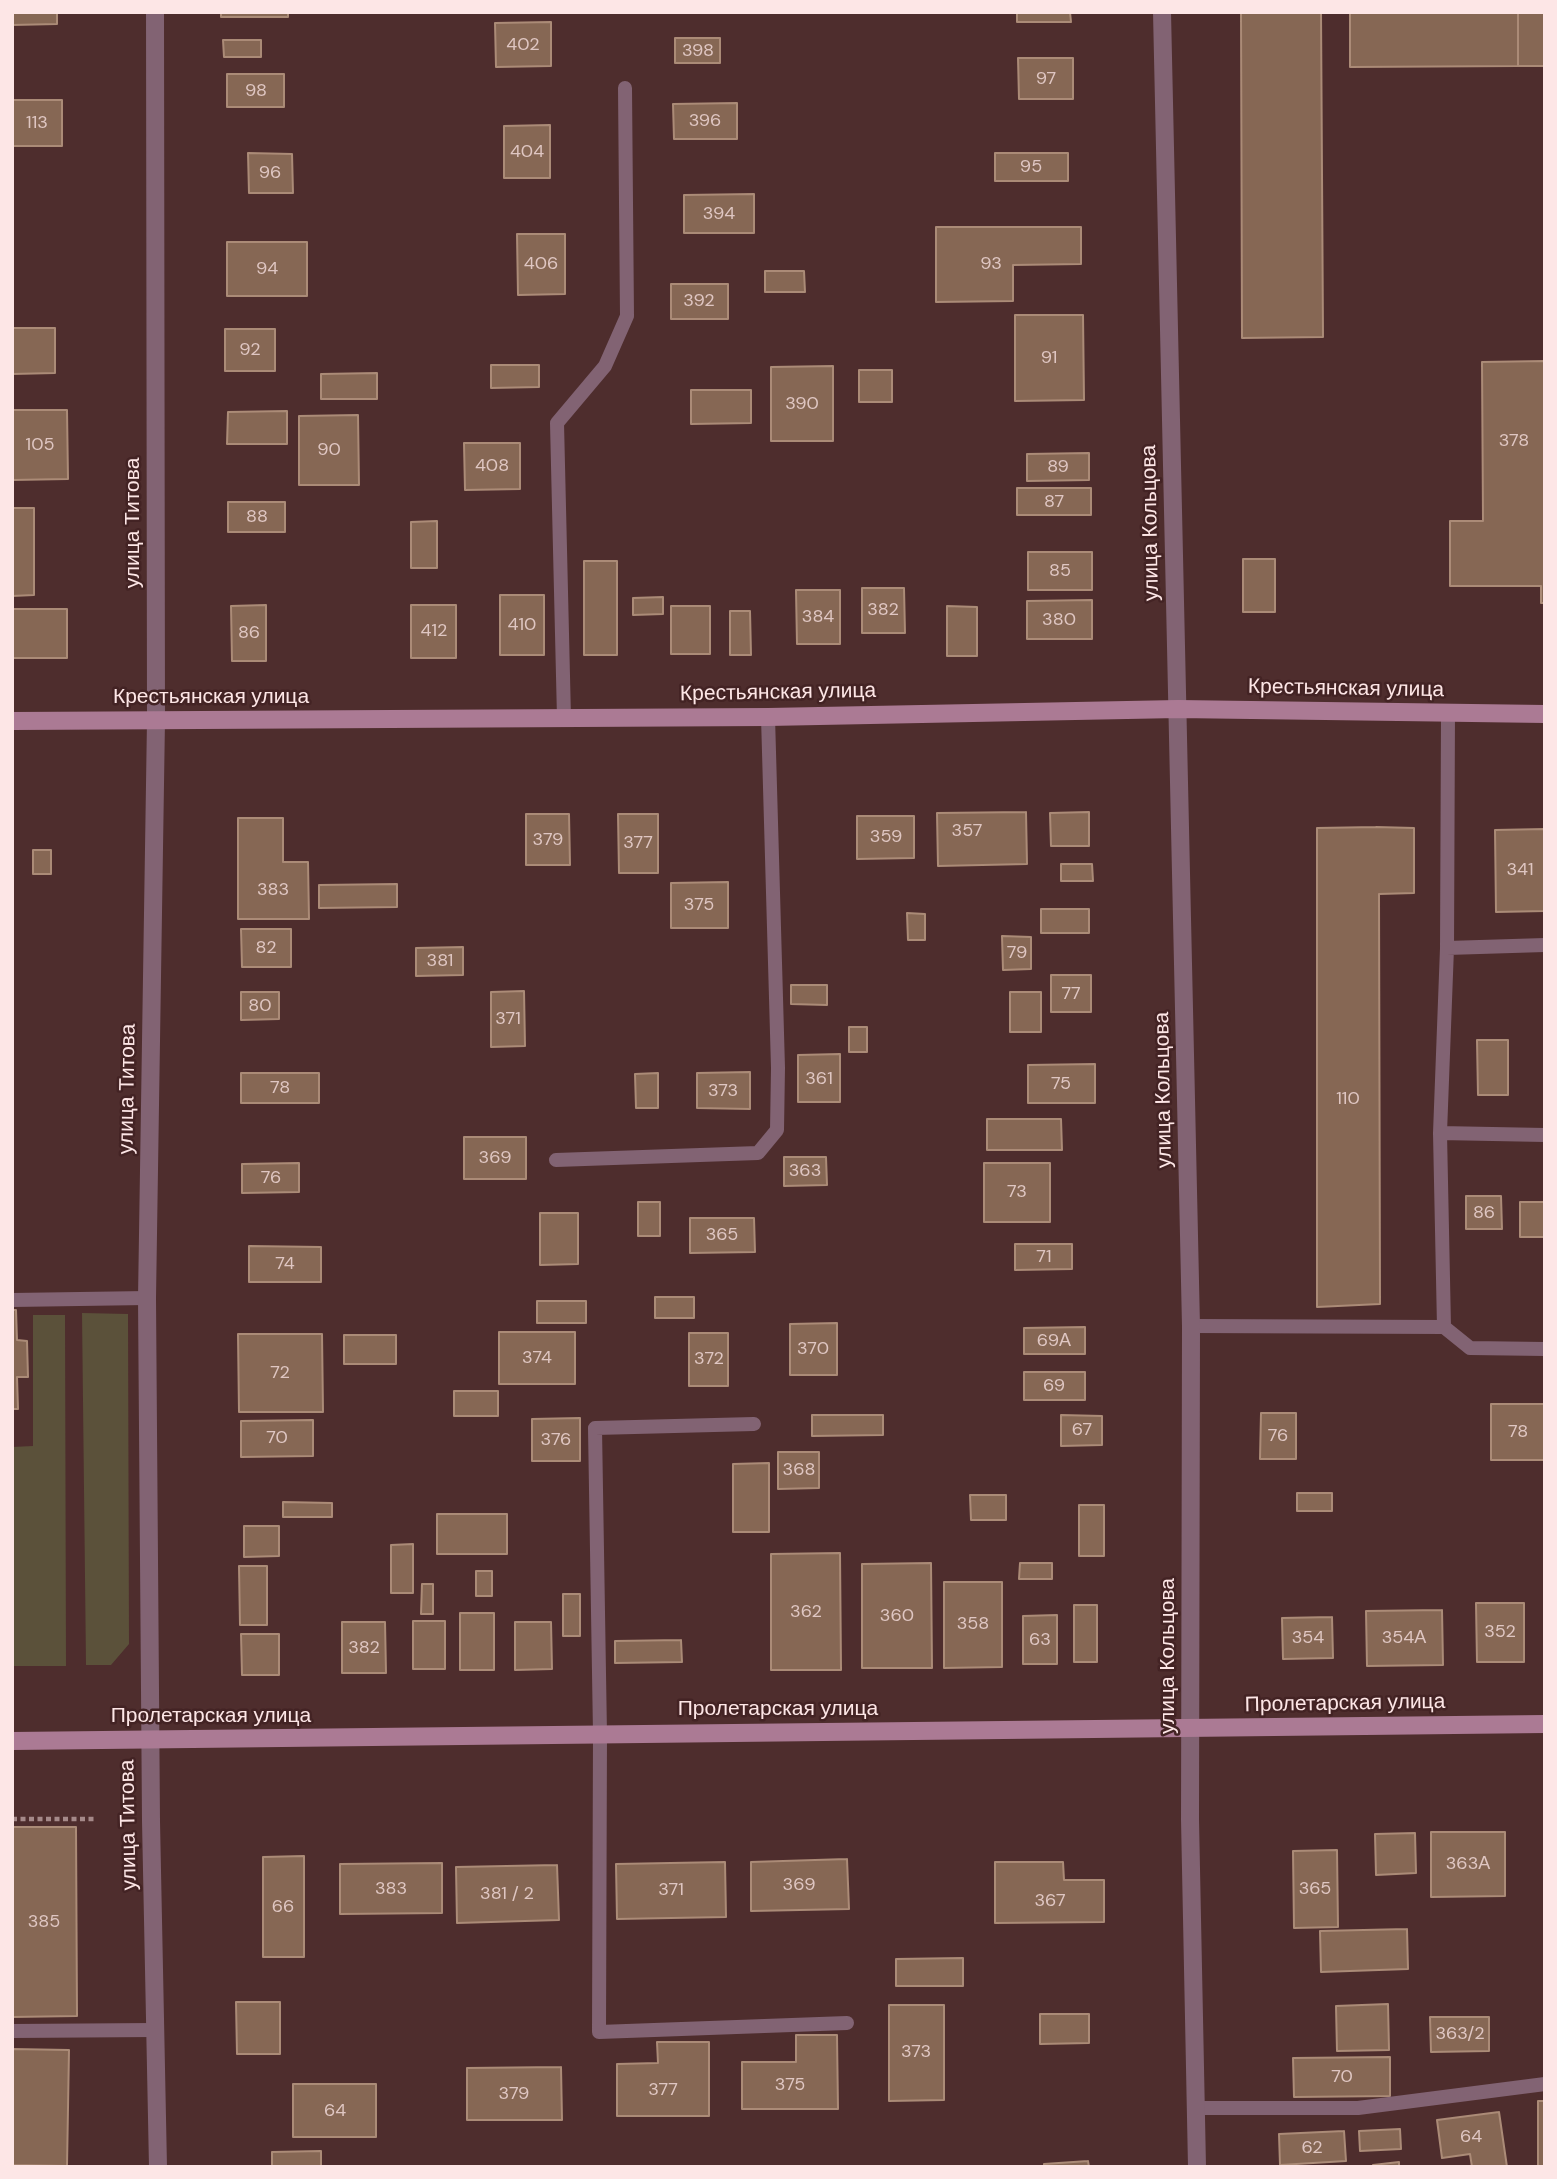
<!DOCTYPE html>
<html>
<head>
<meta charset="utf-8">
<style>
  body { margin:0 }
  #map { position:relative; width:1557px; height:2179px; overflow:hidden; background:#4e2d2d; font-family:"DM Sans",sans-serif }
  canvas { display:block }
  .frame { position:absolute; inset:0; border:14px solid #fde6e6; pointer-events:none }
</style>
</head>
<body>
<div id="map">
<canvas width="1557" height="2179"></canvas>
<div class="frame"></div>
</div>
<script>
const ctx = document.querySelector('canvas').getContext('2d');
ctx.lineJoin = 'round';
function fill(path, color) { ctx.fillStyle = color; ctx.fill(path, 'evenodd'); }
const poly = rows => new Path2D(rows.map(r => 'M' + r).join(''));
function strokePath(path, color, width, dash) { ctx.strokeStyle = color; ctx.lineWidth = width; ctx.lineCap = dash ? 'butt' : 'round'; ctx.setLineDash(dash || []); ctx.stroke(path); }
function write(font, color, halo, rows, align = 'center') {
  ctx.font = font + ' "DM Sans",sans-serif'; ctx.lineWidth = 5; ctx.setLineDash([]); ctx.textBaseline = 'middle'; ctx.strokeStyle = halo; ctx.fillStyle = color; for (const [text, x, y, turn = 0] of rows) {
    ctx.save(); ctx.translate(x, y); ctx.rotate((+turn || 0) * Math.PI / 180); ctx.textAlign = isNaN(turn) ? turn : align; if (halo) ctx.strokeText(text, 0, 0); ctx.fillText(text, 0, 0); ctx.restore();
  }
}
const green = poly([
  [82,1313,128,1314,129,1644,111,1665,86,1665],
  [33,1315,65,1315,66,1666,12,1666,12,1447,33,1446]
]);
const building = poly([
  [12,12,57,12,57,24,12,25,12,12],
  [221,12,288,12,288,17,221,17,221,12],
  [1017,12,1070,12,1071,22,1017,22,1017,12],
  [1241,12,1321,12,1323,337,1242,338,1241,12],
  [1350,12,1518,13,1518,66,1350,67,1350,12],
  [1518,13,1545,13,1545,66,1518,66,1518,13],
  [551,22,551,66,496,67,495,23,551,22],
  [675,38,720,38,720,63,675,63,675,38],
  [223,40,261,40,261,57,224,57,223,40],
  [1018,58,1073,58,1073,99,1019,99,1018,58],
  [227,74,284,74,284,107,227,107,227,74],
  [12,100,62,100,62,146,12,146,12,100],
  [737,103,737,139,674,139,673,104,737,103],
  [550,125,550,178,504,178,504,126,550,125],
  [248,153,292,154,293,193,249,193,248,153],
  [995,153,1068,153,1068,181,995,181,995,153],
  [754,194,754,233,684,233,684,195,754,194],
  [936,227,1081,227,1081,264,1013,265,1013,301,936,302,936,227],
  [517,234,565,234,565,294,518,295,517,234],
  [227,242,307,242,307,296,227,296,227,242],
  [765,271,804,271,805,292,765,292,765,271],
  [671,284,728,284,728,319,671,319,671,284],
  [1015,315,1083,315,1084,400,1015,401,1015,315],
  [12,328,55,328,55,373,12,374,12,328],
  [225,329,275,329,275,371,225,371,225,329],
  [1545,361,1545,603,1541,603,1541,586,1450,586,1450,521,1483,521,1482,362,1545,361],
  [491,365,539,365,539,387,491,388,491,365],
  [833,366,833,441,771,441,771,367,833,366],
  [859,370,892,370,892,402,859,402,859,370],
  [377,373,377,399,321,399,321,374,377,373],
  [691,390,751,390,751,423,691,424,691,390],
  [12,410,67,410,68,479,12,480,12,410],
  [287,411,287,444,227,444,228,412,287,411],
  [358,415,359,485,299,485,299,416,358,415],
  [464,443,520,443,520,489,465,490,464,443],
  [1089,453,1089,480,1027,481,1027,454,1089,453],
  [1017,488,1091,488,1091,515,1017,515,1017,488],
  [228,502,285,502,285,532,228,532,228,502],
  [12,508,34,508,34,595,12,596,12,508],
  [437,521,437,568,411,568,411,522,437,521],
  [1028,552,1092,552,1092,590,1028,590,1028,552],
  [1243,559,1275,559,1275,612,1243,612,1243,559],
  [584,561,617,561,617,655,584,655,584,561],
  [862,588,904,588,905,633,862,633,862,588],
  [796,590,840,590,840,644,797,644,796,590],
  [500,595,544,595,544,655,500,655,500,595],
  [663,597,663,614,633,615,633,598,663,597],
  [1092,600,1092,639,1027,639,1027,601,1092,600],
  [266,605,266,661,232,661,231,606,266,605],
  [411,605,456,605,456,658,411,658,411,605],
  [671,606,710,606,710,654,671,654,671,606],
  [947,606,977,607,977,656,947,656,947,606],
  [12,609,67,609,67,658,12,658,12,609],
  [730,611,750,611,751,655,730,655,730,611],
  [1026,812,1027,864,938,866,937,813,1026,812],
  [1089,812,1089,846,1051,846,1050,813,1089,812],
  [526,814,569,814,570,865,526,865,526,814],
  [618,814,658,814,658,873,619,873,618,814],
  [857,816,914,816,914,858,857,859,857,816],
  [238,818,283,818,283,862,308,862,309,919,238,919,238,818],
  [1376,827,1414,828,1414,893,1379,894,1380,1304,1317,1307,1317,828,1376,827],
  [1545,829,1545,911,1496,912,1495,830,1545,829],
  [33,850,51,850,51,874,33,874,33,850],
  [1061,864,1092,864,1093,881,1061,881,1061,864],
  [728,882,728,928,671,928,671,883,728,882],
  [397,884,397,907,319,908,319,885,397,884],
  [1041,909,1089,909,1089,933,1041,933,1041,909],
  [907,913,925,914,925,940,908,940,907,913],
  [241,929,291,929,291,967,242,967,241,929],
  [1002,936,1031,937,1031,969,1003,970,1002,936],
  [463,947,463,975,416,976,416,948,463,947],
  [1051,975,1091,975,1091,1012,1051,1012,1051,975],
  [791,985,827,985,827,1005,791,1004,791,985],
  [524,991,525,1046,491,1047,491,992,524,991],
  [241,992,279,992,279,1019,241,1020,241,992],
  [1010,992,1041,992,1041,1032,1010,1032,1010,992],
  [849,1027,867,1027,867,1052,849,1052,849,1027],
  [1477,1040,1508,1040,1508,1095,1478,1095,1477,1040],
  [840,1054,840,1102,798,1102,798,1055,840,1054],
  [1095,1064,1095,1103,1028,1103,1028,1065,1095,1064],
  [750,1072,750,1109,697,1108,697,1073,750,1072],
  [241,1073,319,1073,319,1103,241,1103,241,1073],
  [658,1073,658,1108,636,1108,635,1074,658,1073],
  [987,1119,1061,1119,1062,1150,987,1150,987,1119],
  [464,1137,526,1137,526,1179,464,1179,464,1137],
  [784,1157,826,1157,827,1185,784,1186,784,1157],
  [299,1163,299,1192,242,1193,242,1164,299,1163],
  [984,1163,1050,1163,1050,1222,984,1222,984,1163],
  [1466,1196,1501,1196,1502,1229,1466,1229,1466,1196],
  [638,1202,660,1202,660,1236,638,1236,638,1202],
  [1520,1202,1545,1202,1545,1237,1520,1237,1520,1202],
  [540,1213,578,1213,578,1264,540,1265,540,1213],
  [690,1218,754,1218,755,1252,690,1253,690,1218],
  [1015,1244,1072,1244,1072,1269,1015,1270,1015,1244],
  [249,1246,321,1247,321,1282,249,1282,249,1246],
  [655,1297,694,1297,694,1318,655,1318,655,1297],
  [537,1301,586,1301,586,1323,537,1323,537,1301],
  [12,1310,16,1310,17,1340,27,1341,28,1377,17,1377,18,1409,12,1409,12,1310],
  [837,1323,837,1375,790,1375,790,1324,837,1323],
  [1085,1327,1085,1354,1024,1354,1024,1328,1085,1327],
  [499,1332,575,1332,575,1384,499,1384,499,1332],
  [689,1333,728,1333,728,1386,689,1386,689,1333],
  [238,1334,322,1334,323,1412,239,1412,238,1334],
  [344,1335,396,1335,396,1364,344,1364,344,1335],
  [1024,1372,1085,1372,1085,1400,1024,1400,1024,1372],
  [454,1391,498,1391,498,1416,454,1416,454,1391],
  [1491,1404,1545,1404,1545,1460,1491,1460,1491,1404],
  [1261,1413,1296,1413,1296,1459,1260,1459,1261,1413],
  [812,1415,883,1415,883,1435,812,1436,812,1415],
  [1061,1415,1102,1416,1102,1445,1061,1446,1061,1415],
  [580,1418,580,1461,532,1461,532,1419,580,1418],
  [313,1420,313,1456,241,1457,241,1421,313,1420],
  [778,1452,819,1452,819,1488,778,1489,778,1452],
  [769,1463,769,1532,733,1532,733,1464,769,1463],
  [1297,1493,1332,1493,1332,1511,1297,1511,1297,1493],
  [970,1495,1006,1495,1006,1520,971,1520,970,1495],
  [283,1502,332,1503,332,1517,283,1517,283,1502],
  [1079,1505,1104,1505,1104,1556,1079,1556,1079,1505],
  [437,1514,507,1514,507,1554,437,1554,437,1514],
  [244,1526,279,1526,279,1556,244,1557,244,1526],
  [413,1544,413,1593,391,1593,391,1545,413,1544],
  [840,1553,841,1670,771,1670,771,1554,840,1553],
  [931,1563,932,1668,862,1668,862,1564,931,1563],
  [1020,1563,1052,1563,1052,1579,1019,1579,1020,1563],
  [239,1566,267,1566,267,1625,240,1625,239,1566],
  [476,1571,492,1571,492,1596,476,1596,476,1571],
  [944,1582,1002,1582,1002,1667,944,1668,944,1582],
  [422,1584,433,1584,433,1614,421,1614,422,1584],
  [563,1594,580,1594,580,1636,563,1636,563,1594],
  [1476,1603,1524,1603,1524,1662,1477,1662,1476,1603],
  [1074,1605,1097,1605,1097,1662,1074,1662,1074,1605],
  [1442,1610,1443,1665,1367,1666,1366,1611,1442,1610],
  [460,1613,494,1613,494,1670,460,1670,460,1613],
  [1057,1615,1057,1664,1023,1664,1023,1616,1057,1615],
  [1332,1617,1333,1658,1283,1659,1282,1618,1332,1617],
  [413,1621,445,1621,445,1669,413,1669,413,1621],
  [342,1622,385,1622,386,1673,342,1673,342,1622],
  [515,1622,551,1622,552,1669,515,1670,515,1622],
  [241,1634,279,1634,279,1675,242,1675,241,1634],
  [681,1640,682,1662,615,1663,615,1641,681,1640],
  [12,1827,76,1827,77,2016,12,2017,12,1827],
  [1431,1832,1505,1832,1505,1896,1431,1897,1431,1832],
  [1415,1833,1416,1873,1376,1875,1375,1834,1415,1833],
  [1337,1850,1338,1927,1294,1928,1293,1851,1337,1850],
  [304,1856,304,1957,263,1957,263,1857,304,1856],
  [847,1859,849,1909,751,1911,751,1862,847,1859],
  [725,1862,726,1917,617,1919,616,1864,725,1862],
  [995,1862,1063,1862,1064,1880,1104,1880,1104,1922,995,1923,995,1862],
  [442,1863,442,1913,340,1914,340,1864,442,1863],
  [557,1865,559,1920,457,1923,456,1867,557,1865],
  [1407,1929,1408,1969,1321,1972,1320,1931,1407,1929],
  [963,1958,963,1986,896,1986,896,1959,963,1958],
  [236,2002,280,2002,280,2054,237,2054,236,2002],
  [1388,2004,1389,2050,1337,2051,1336,2006,1388,2004],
  [889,2005,944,2005,944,2100,889,2101,889,2005],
  [1040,2014,1089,2014,1089,2043,1040,2044,1040,2014],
  [1430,2017,1489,2017,1489,2051,1431,2052,1430,2017],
  [796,2035,837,2035,838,2109,742,2109,742,2062,796,2062,796,2035],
  [657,2042,709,2042,709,2116,617,2116,617,2064,658,2063,657,2042],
  [12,2049,69,2050,67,2166,12,2165,12,2049],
  [1390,2057,1390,2096,1294,2097,1293,2058,1390,2057],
  [561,2067,562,2120,467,2120,467,2068,561,2067],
  [293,2084,376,2084,376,2137,293,2137,293,2084],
  [1538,2101,1545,2101,1545,2167,1538,2167,1538,2101],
  [1499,2112,1507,2167,1472,2167,1470,2154,1442,2158,1437,2120,1499,2112],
  [1400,2129,1401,2149,1360,2151,1359,2131,1400,2129],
  [1344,2131,1346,2161,1280,2165,1279,2134,1344,2131],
  [321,2151,321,2167,272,2167,272,2152,321,2151],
  [1088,2161,1089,2167,1044,2167,1044,2164,1088,2161],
  [1399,2162,1399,2167,1373,2167,1373,2165,1399,2162]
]);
const path = poly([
  [12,1819,95,1819]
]);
const lane = poly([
  [564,718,557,423,605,366,627,316,625,88],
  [1447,948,1545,945],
  [1440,1133,1545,1135],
  [556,1160,758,1153,777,1130,778,1068,768,717],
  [12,1300,147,1298],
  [1191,1326,1444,1327,1470,1348,1545,1349],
  [1444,1327,1440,1133,1447,948,1448,713],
  [754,1424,595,1428,600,1734,599,2032,847,2023],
  [12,2031,154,2030],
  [1197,2108,1358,2108,1545,2084]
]);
const street = poly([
  [155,12,156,720,147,1298,151,1821,158,2167],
  [1162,12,1191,1326,1190,1819,1197,2167]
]);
const secondary = poly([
  [12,721,768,717,1178,709,1545,714],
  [12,1741,1545,1724]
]);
const numberNames = [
  ["402",523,45],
  ["398",698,51],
  ["97",1046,79],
  ["98",256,91],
  ["396",705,121],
  ["113",37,123],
  ["404",527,152],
  ["95",1031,167],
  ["96",270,173],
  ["394",719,214],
  ["406",541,264],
  ["93",991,264],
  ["94",267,269],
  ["392",699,301],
  ["92",250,350],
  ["91",1049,358],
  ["390",802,404],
  ["378",1514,441],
  ["105",40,445],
  ["90",329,450],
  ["408",492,466],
  ["89",1058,467],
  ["87",1054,502],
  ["88",257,517],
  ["85",1060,571],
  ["382",883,610],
  ["384",818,617],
  ["380",1059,620],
  ["410",522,625],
  ["412",434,631],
  ["86",249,633],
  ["357",967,831],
  ["359",886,837],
  ["379",548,840],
  ["377",638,843],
  ["341",1520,870],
  ["383",273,890],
  ["375",699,905],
  ["82",266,948],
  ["79",1017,953],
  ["381",440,961],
  ["77",1071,994],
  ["80",260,1006],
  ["371",508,1019],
  ["361",819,1079],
  ["75",1061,1084],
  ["78",280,1088],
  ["373",723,1091],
  ["110",1348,1099],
  ["369",495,1158],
  ["363",805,1171],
  ["76",271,1178],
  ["73",1017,1192],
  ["86",1484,1213],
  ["365",722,1235],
  ["71",1044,1257],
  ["74",285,1264],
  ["69А",1054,1341],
  ["370",813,1349],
  ["374",537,1358],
  ["372",709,1359],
  ["72",280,1373],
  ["69",1054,1386],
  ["67",1082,1430],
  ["78",1518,1432],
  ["76",1278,1436],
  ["70",277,1438],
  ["376",556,1440],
  ["368",799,1470],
  ["362",806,1612],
  ["360",897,1616],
  ["358",973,1624],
  ["352",1500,1632],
  ["354",1308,1638],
  ["354А",1404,1638],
  ["63",1040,1640],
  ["382",364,1648],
  ["363А",1468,1864],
  ["369",799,1885],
  ["383",391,1889],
  ["365",1315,1889],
  ["371",671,1890],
  ["381 / 2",507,1894],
  ["367",1050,1901],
  ["66",283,1907],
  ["385",44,1922],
  ["363/2",1460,2034],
  ["373",916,2052],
  ["70",1342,2077],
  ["375",790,2085],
  ["377",663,2090],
  ["379",514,2094],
  ["64",335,2111],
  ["64",1471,2137],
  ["62",1312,2148]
];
const streetNames = [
  ["улица Титова",133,523,-90],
  ["улица Кольцова",1151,523,-91],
  ["Крестьянская улица",1346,689,1],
  ["Крестьянская улица",778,693,-1],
  ["Крестьянская улица",211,697],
  ["улица Титова",128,1089,-89],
  ["улица Кольцова",1164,1090,-91],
  ["улица Кольцова",1168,1656,-90],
  ["Пролетарская улица",1345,1704,-1],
  ["Пролетарская улица",778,1709],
  ["Пролетарская улица",211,1716],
  ["улица Титова",129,1825,-91]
];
fill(green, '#5b513a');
fill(building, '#866754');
strokePath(building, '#ab8b77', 2);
strokePath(path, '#a58989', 4.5, [5, 3.5]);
strokePath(lane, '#826373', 14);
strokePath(street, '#826373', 18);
strokePath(secondary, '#ab7a94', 18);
write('18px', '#dfc6c2', null, numberNames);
write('21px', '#fde6e6', '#432324', streetNames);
</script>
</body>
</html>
